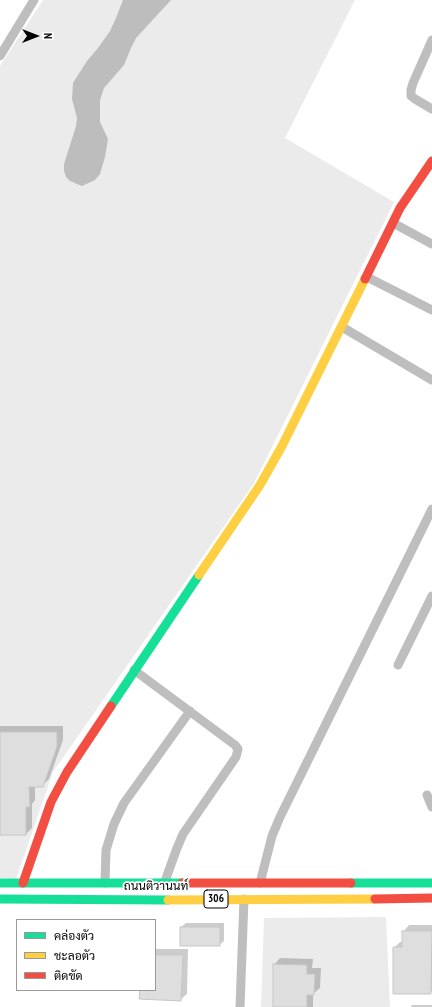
<!DOCTYPE html>
<html>
<head>
<meta charset="utf-8">
<style>
  body { margin:0 }
  #map { position:relative; width:432px; height:1007px; overflow:hidden; background:#fff; font-family:"PT Sans Narrow",Sarabun,sans-serif }
  canvas { display:block }
  .legend { position:absolute; left:16px; top:919px; width:140px; height:72px; box-sizing:border-box; background:#fff; border:1px solid #999; margin:0; padding:5px 7px; list-style:none; font-size:12px; color:#000 }
  .legend li { display:flex; align-items:center; gap:8px; height:20px }
  .legend b { width:20px; border:1px solid #999 }
  .north { position:absolute; left:16px; top:16px; width:40px; height:40px; -webkit-text-stroke:3px #fff; paint-order:stroke; rotate:90deg; font-size:11px; font-weight:700; line-height:16px; text-align:center; color:#000 }
  .north::after { content:''; display:block; margin:auto; width:14px; height:18px; background:#000; clip-path:polygon(50% 0,100% 100%,50% 72%,0 100%) }
</style>
</head>
<body>
<div id="map">
<canvas width="432" height="1007"></canvas>
<ul class="legend">
<li><b style="height:5px;background:#16e098"></b>คล่องตัว</li>
<li><b style="height:5px;background:#ffcf43"></b>ชะลอตัว</li>
<li><b style="height:5px;background:#f24e42"></b>ติดขัด</li>
</ul>
<div class="north">N</div>
</div>
<script>
const ctx = document.querySelector('canvas').getContext('2d');
ctx.lineJoin = 'round';
function fill(path, color) { ctx.fillStyle = color; ctx.fill(path, 'evenodd'); }
const poly = rows => new Path2D(rows.map(r => 'M' + r).join(''));
function strokePath(path, color, width, dash) { ctx.strokeStyle = color; ctx.lineWidth = width; ctx.lineCap = dash ? 'butt' : 'round'; ctx.setLineDash(dash || []); ctx.stroke(path); }
function write(font, color, halo, rows, align = 'center') {
  ctx.font = font + ' "PT Sans Narrow",Sarabun,sans-serif'; ctx.lineWidth = 3.5; ctx.setLineDash([]); ctx.textBaseline = 'middle'; ctx.strokeStyle = halo; ctx.fillStyle = color; for (const [text, x, y, turn = 0] of rows) {
    ctx.save(); ctx.translate(x, y); ctx.rotate((+turn || 0) * Math.PI / 180); ctx.textAlign = isNaN(turn) ? turn : align; if (halo) ctx.strokeText(text, 0, 0); ctx.fillText(text, 0, 0); ctx.restore();
  }
}
const green = poly([
  [43,0,355,0,285,138,394,202,254,483,53,772,16,879,0,878,0,66],
  [386,917,390,1007,261,1007,264,918]
]);
const water = poly([
  [123,0,171,0,136,38,131,48,124,65,104,88,100,100,100,122,108,139,105,157,100,174,95,180,82,186,70,181,66,177,64,171,64,164,76,126,77,118,72,99,73,83,87,61,98,48,110,31,116,18]
]);
const shadow = poly([
  [0,726,63,726,63,740,49,779,42,786,35,786,35,800,32,804,32,828,26,834,0,834],
  [186,923,224,923,224,941,219,945,181,927],
  [409,925,432,925,432,991,430,993,394,948,400,942,403,942,403,932],
  [155,949,188,949,187,994,180,1000,141,990,155,990],
  [280,958,313,959,312,968,321,968,320,988,313,994,313,1007,274,1007,274,965],
  [412,1005,432,1005,432,1007,411,1007]
]);
const building = poly([
  [0,732,57,732,57,747,43,787,29,787,30,807,26,807,26,835,0,835,0,732],
  [180,927,220,927,220,946,180,946,180,927],
  [402,931,432,931,431,994,393,994,393,947,402,947,402,931],
  [155,955,183,955,181,1001,139,999,140,990,155,990,155,955],
  [273,964,307,965,307,974,315,974,314,995,307,995,307,1007,273,1007,273,964]
]);
const street = poly([
  [432,40,413,83,411,90,411,96,415,99,432,109],
  [0,56,34,0],
  [393,223,432,244],
  [367,277,432,310],
  [342,327,432,380],
  [398,665,432,596],
  [134,670,235,745,238,749,236,757,183,834,177,848,164,884],
  [427,795,432,807],
  [105,883,106,850,114,824,124,803,190,711],
  [260,883,272,836,280,817,432,509],
  [240,1007,244,899]
]);
const fast = poly([
  [111,706,199,575],
  [0,883,182,883],
  [351,883,432,883],
  [0,899,168,900]
]);
const slow = poly([
  [199,575,260,485,282,446,365,279],
  [168,900,375,899]
]);
const jam = poly([
  [365,279,400,208,432,161],
  [23,883,51,802,67,772,111,706],
  [182,883,351,883],
  [375,899,432,898]
]);
const shields = [
  [216,899,24]
];
const shieldNames = [
  ["306",216,899]
];
const streetNames = [
  ["ถนนติวานนท์",156,887]
];
fill(green, '#ebebeb');
fill(water, '#bdbdbd');
fill(shadow, '#0003');
fill(building, '#dedede');
strokePath(building, '#c6c6c6', 1);
strokePath(street, '#bebebe', 9);
strokePath(fast, '#16e098', 9);
strokePath(slow, '#ffcf43', 9);
strokePath(jam, '#f24e42', 9);
for (const [x, y, w] of shields) { const box = new Path2D(); box.roundRect(x - w / 2, y - 9, w, 18, 3); ctx.fillStyle = '#fff'; ctx.fill(box); strokePath(box, '#000', 1); }
write('bold 11px', '#000', null, shieldNames);
write('12px', '#000', '#fff', streetNames);
</script>
</body>
</html>
